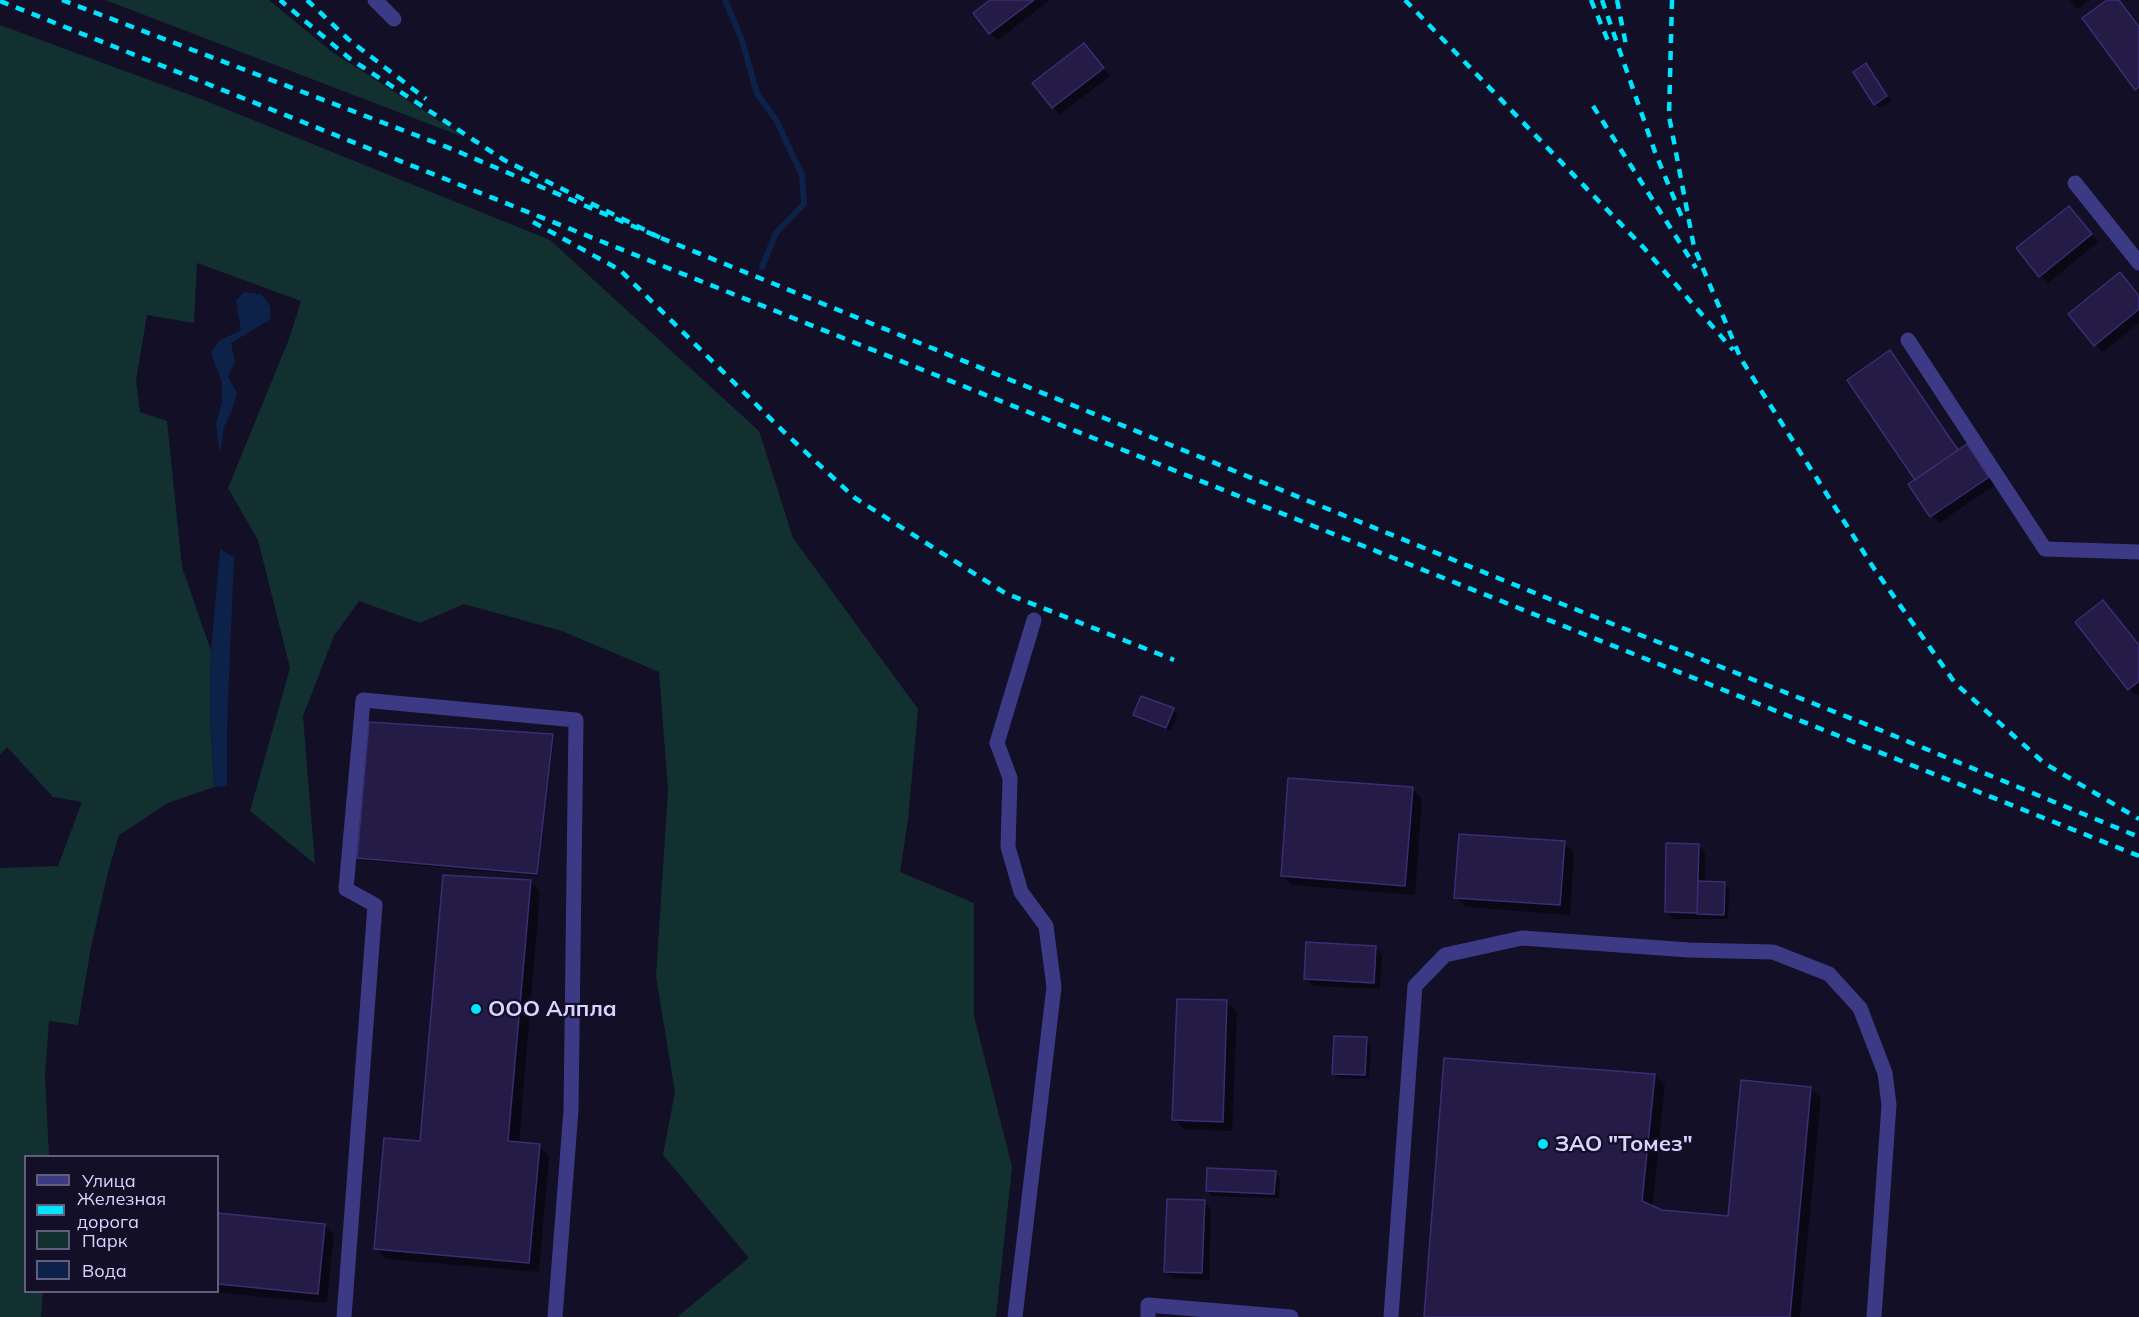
<!DOCTYPE html>
<html>
<head>
<meta charset="utf-8">
<style>
  body { margin:0 }
  #map { position:relative; width:2139px; height:1317px; overflow:hidden; background:#130f26; font-family:Mulish,sans-serif }
  canvas { display:block }
  .legend { position:absolute; left:24px; top:1155px; width:195px; height:138px; box-sizing:border-box; background:#130f26; border:2px solid #625e7d; margin:0; padding:8px 10px; list-style:none; font-size:18px; color:#d9d4ff }
  .legend li { display:flex; align-items:center; gap:12px; height:30px }
  .legend b { width:30px; border:2px solid #625e7d }
</style>
</head>
<body>
<div id="map">
<canvas width="2139" height="1317"></canvas>
<ul class="legend">
<li><b style="height:8px;background:#3d3a85"></b>Улица</li>
<li><b style="height:8px;background:#00e5ff"></b>Железная дорога</li>
<li><b style="height:16px;background:#12302f"></b>Парк</li>
<li><b style="height:16px;background:#0c2248"></b>Вода</li>
</ul>
</div>
<script>
const ctx = document.querySelector('canvas').getContext('2d');
ctx.lineJoin = 'round';
function fill(path, color) { ctx.fillStyle = color; ctx.fill(path, 'evenodd'); }
const poly = rows => new Path2D(rows.map(r => 'M' + r).join(''));
function strokePath(path, color, width, dash) { ctx.strokeStyle = color; ctx.lineWidth = width; ctx.lineCap = dash ? 'butt' : 'round'; ctx.setLineDash(dash || []); ctx.stroke(path); }
function write(font, color, halo, rows, align = 'center') {
  ctx.font = font + ' Mulish,sans-serif'; ctx.lineWidth = 4.5; ctx.setLineDash([]); ctx.textBaseline = 'middle'; ctx.strokeStyle = halo; ctx.fillStyle = color; for (const [text, x, y, turn = 0] of rows) {
    ctx.save(); ctx.translate(x, y); ctx.rotate((+turn || 0) * Math.PI / 180); ctx.textAlign = isNaN(turn) ? turn : align; if (halo) ctx.strokeText(text, 0, 0); ctx.fillText(text, 0, 0); ctx.restore();
  }
}
const green = poly([
  [105,0,269,0,332,52,466,138],
  [0,25,201,99,550,240,759,431,793,538,918,709,908,820,900,872,974,903,974,1016,1012,1167,996,1317,677,1317,749,1258,663,1155,675,1092,656,977,668,790,659,672,562,631,464,604,420,623,359,601,334,636,303,716,315,864,250,811,290,668,258,540,228,488,289,339,301,301,197,263,194,323,147,315,136,381,140,412,167,421,182,567,211,651,210,712,214,787,168,803,119,835,108,872,91,947,78,1025,49,1021,45,1076,49,1156,26,1156,26,1292,43,1292,41,1317,0,1317,0,868,58,866,82,802,53,797,7,747,0,755]
]);
const water = poly([
  [244,292,261,294,270,306,271,319,231,343,235,362,228,377,237,393,232,411,224,427,220,454,216,424,222,402,222,383,211,353,219,341,241,330,236,301],
  [220,549,234,557,227,727,227,786,214,787,210,712,211,651]
]);
const shadow = poly([
  [993,0,1050,0,998,40,990,33],
  [2069,0,2089,0,2078,9],
  [2109,0,2119,0,2139,26,2139,92,2084,18],
  [1084,45,1110,76,1060,114,1053,107],
  [1866,65,1891,101,1880,108,1875,104],
  [2076,215,2098,242,2048,283,2041,276],
  [2139,296,2139,323,2103,352,2095,345],
  [1894,357,1959,451,1966,446,1995,485,1939,523,1932,516,1917,480],
  [2103,602,2139,645,2139,694,2136,696,2129,689],
  [1173,710,1178,714,1171,731,1140,719,1135,715],
  [553,735,554,737,538,876,361,860,359,858],
  [1412,788,1422,799,1415,895,1292,885,1282,875],
  [1564,843,1574,853,1570,915,1466,907,1456,897],
  [1698,845,1705,852,1705,883,1724,883,1729,888,1728,919,1674,919,1666,911],
  [530,881,540,891,519,1144,539,1146,549,1156,539,1272,386,1259,376,1248],
  [1375,947,1382,954,1380,989,1313,986,1306,978],
  [1227,1002,1237,1012,1232,1131,1184,1129,1174,1119],
  [1366,1039,1371,1044,1369,1079,1339,1078,1334,1073],
  [1654,1075,1665,1085,1652,1207,1661,1212,1730,1217,1810,1088,1821,1098,1800,1317,1426,1317],
  [1275,1173,1280,1178,1279,1198,1212,1196,1207,1191],
  [1204,1201,1211,1209,1209,1280,1173,1278,1166,1271],
  [218,1214,324,1225,334,1235,327,1303,211,1292,218,1292]
]);
const stream = poly([
  [725,0,742,40,757,94,776,120,802,175,804,204,776,233,762,267]
]);
const building = poly([
  [990,0,1034,0,989,34,973,13,990,0],
  [2107,0,2119,0,2139,27,2139,87,2135,90,2082,18,2107,0],
  [1084,43,1104,68,1052,108,1032,83,1084,43],
  [1866,63,1887,96,1874,105,1853,72,1866,63],
  [2069,206,2092,234,2039,277,2016,248,2069,206],
  [2120,272,2139,296,2139,309,2094,346,2068,314,2120,272],
  [1890,350,1958,450,1915,480,1847,380,1890,350],
  [1967,444,1989,477,1930,517,1908,484,1967,444],
  [2103,600,2139,645,2139,681,2128,690,2075,622,2103,600],
  [1141,696,1174,708,1166,728,1133,715,1141,696],
  [369,722,553,734,537,874,357,858,369,722],
  [1288,778,1413,787,1405,886,1281,876,1288,778],
  [1459,834,1565,841,1560,905,1454,898,1459,834],
  [1666,843,1699,844,1697,913,1665,912,1666,843],
  [443,875,531,880,508,1141,540,1144,529,1263,374,1249,384,1138,420,1141,443,875],
  [1698,881,1725,882,1724,915,1697,914,1698,881],
  [1306,942,1376,946,1374,983,1304,979,1306,942],
  [1177,999,1227,1000,1223,1122,1172,1120,1177,999],
  [1334,1036,1367,1037,1365,1075,1332,1074,1334,1036],
  [1444,1058,1655,1074,1642,1201,1662,1210,1728,1216,1741,1080,1811,1087,1790,1317,1424,1317,1444,1058],
  [1207,1168,1276,1171,1274,1194,1206,1191,1207,1168],
  [1167,1199,1205,1200,1202,1273,1164,1272,1167,1199],
  [218,1213,325,1224,318,1294,218,1284,218,1213]
]);
const minor = poly([
  [375,0,394,19],
  [2075,183,2139,263],
  [1908,340,2045,549,2139,552],
  [344,1317,375,905,346,889,363,700,576,720,571,1110,555,1317],
  [1015,1317,1054,987,1046,926,1021,892,1008,847,1010,778,997,743,1034,620],
  [1148,1317,1148,1305,1291,1317],
  [1391,1317,1415,986,1445,955,1522,938,1689,950,1773,952,1829,974,1860,1008,1885,1073,1889,1105,1874,1317]
]);
const rail = poly([
  [62,0,452,149,661,238,504,160,349,58,280,0],
  [307,0,348,39,426,99],
  [1405,0,1644,248,1733,350],
  [1591,0,1608,41],
  [1602,0,1655,152,1683,220],
  [1617,0,1627,50],
  [1672,0,1669,116,1694,247,1741,359,1873,567,1955,683,2044,763,2139,819],
  [0,1,2139,856],
  [1593,106,1696,268],
  [533,222,620,270,784,432,855,498,1005,593,1174,660],
  [661,238,1562,604,1868,725,2139,837]
]);
const markers = [
  [476,1009,6,"#00e5ff"],
  [1543,1144,6,"#00e5ff"]
];
const poiNames = [
  ["ООО Алпла",488,1009],
  ["ЗАО \"Томез\"",1555,1144]
];
fill(green, '#12302f');
fill(water, '#0c2248');
fill(shadow, '#0007');
strokePath(stream, '#0c2248', 6);
fill(building, '#241b47');
strokePath(building, '#3b2d73', 1.5);
strokePath(minor, '#3d3a85', 15);
strokePath(rail, '#00e5ff', 4.5, [9, 8]);
for (const [x, y, r, color] of markers) { const dot = new Path2D(); dot.arc(x, y, r, 0, 2 * Math.PI); ctx.fillStyle = color; ctx.fill(dot); strokePath(dot, '#130f26', 2); }
write('bold 22px', '#d9d4ff', '#130f26', poiNames, 'left');
</script>
</body>
</html>
